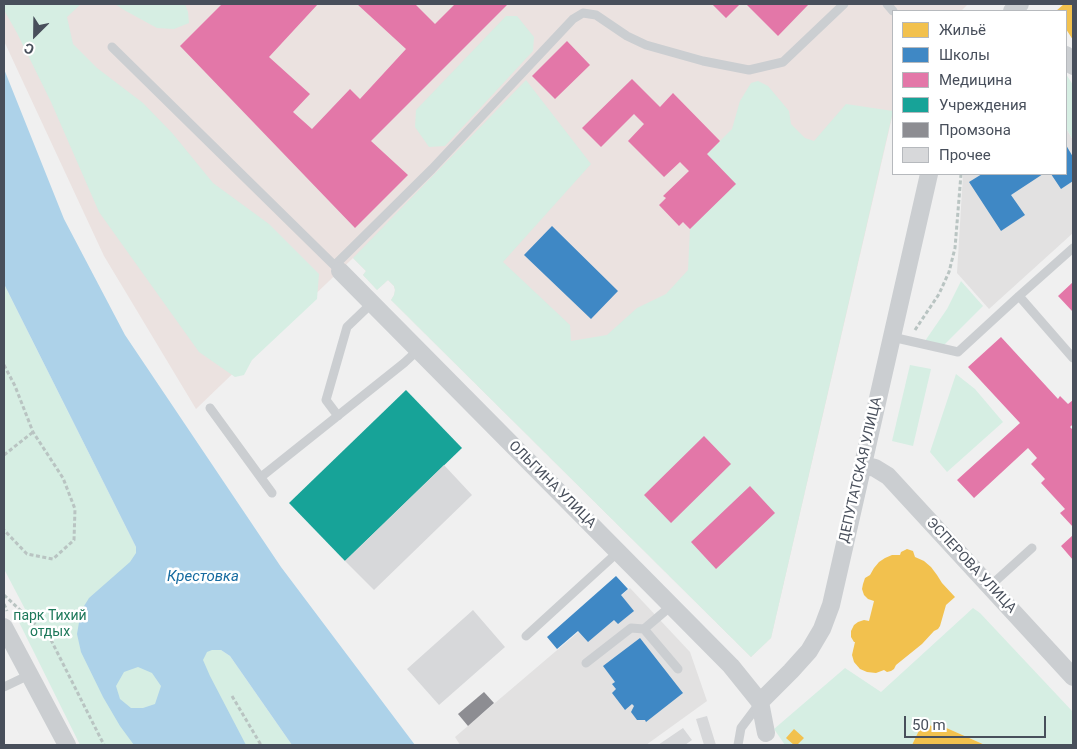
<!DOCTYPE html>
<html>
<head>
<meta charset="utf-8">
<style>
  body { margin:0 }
  #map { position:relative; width:1077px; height:749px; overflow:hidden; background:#f0f0f0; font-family:Roboto,sans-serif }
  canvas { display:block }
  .frame { position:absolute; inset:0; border:5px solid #484f5b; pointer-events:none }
  .legend { position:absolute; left:892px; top:10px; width:175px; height:165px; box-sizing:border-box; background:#fff; border:1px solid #b6b9bd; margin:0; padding:6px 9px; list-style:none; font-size:15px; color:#484f5b }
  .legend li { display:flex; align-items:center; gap:10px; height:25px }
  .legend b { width:25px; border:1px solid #b6b9bd }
  .north { position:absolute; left:10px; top:10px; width:50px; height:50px; -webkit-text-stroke:4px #fff; paint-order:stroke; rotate:203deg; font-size:14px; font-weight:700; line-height:20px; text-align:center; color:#484f5b }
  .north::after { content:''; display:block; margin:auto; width:18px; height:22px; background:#484f5b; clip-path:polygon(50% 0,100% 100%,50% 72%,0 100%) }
  .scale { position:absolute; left:904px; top:716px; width:142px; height:22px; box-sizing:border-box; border:2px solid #484f5b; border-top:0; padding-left:6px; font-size:15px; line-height:18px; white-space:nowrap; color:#484f5b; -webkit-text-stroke:4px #fff; paint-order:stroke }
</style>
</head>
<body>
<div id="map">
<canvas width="1077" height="749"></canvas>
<div class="frame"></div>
<ul class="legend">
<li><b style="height:14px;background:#f2c14e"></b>Жильё</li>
<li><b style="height:14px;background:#3f88c5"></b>Школы</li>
<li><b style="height:14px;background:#e377a8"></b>Медицина</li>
<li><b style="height:14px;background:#17a398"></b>Учреждения</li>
<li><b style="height:14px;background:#8d8d92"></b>Промзона</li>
<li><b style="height:14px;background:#d7d8da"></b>Прочее</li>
</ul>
<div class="north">С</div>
<div class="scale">50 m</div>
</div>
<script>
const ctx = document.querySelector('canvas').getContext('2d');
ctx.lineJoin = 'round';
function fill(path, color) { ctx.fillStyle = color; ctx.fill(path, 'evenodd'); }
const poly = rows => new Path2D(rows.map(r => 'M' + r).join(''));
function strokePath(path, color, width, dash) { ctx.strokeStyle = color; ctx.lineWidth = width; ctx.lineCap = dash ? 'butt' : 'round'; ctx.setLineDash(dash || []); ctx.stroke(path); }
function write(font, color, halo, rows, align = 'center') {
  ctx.font = font + ' Roboto,sans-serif'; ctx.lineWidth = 5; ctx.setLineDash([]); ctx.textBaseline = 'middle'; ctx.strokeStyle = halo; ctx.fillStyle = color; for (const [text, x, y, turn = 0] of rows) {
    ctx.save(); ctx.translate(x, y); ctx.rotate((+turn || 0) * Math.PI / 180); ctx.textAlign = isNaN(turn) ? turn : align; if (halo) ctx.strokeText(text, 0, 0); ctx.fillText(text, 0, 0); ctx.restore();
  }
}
const education = poly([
  [1066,128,1073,140,1073,233,989,309,957,273,963,174,1066,174],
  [630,588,690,652,707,701,646,745,460,745,455,737]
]);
const medical = poly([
  [4,4,968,4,961,11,893,11,893,113,771,638,751,657,391,300,394,295,395,290,394,286,388,280,377,290,363,275,366,271,353,258,196,409,104,256,4,41]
]);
const green = poly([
  [4,4,81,4,67,17,73,44,97,68,143,103,173,134,213,183,269,224,319,274,317,299,252,360,244,375,235,377,199,352,99,212,51,102,17,33,4,10],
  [115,4,185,4,188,12,189,23,174,29,157,28,124,10],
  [506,16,517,16,534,37,533,51,445,146,429,147,415,127,416,110],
  [1066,74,1073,85,1073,140,1066,128],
  [526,80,591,164,503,262,570,325,571,341,607,335,637,308,666,294,688,270,690,229,707,154,732,129,740,101,751,83,758,81,768,86,789,111,791,124,805,138,814,141,846,104,893,111,771,638,751,657,391,300,394,295,395,290,394,286,388,280,377,290,363,275,366,271,353,258],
  [961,281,983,306,943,346,925,341,947,309],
  [4,284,136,547,136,553,212,650,221,650,230,656,292,745,80,745,16,616,25,609,4,569],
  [910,365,931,369,913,446,892,441],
  [956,374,975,389,1003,422,947,472,930,452],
  [973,608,980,613,1073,712,1073,745,985,745,942,726,940,730,923,722,912,745,785,745,774,729,845,668,881,692]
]);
const water = poly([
  [4,69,64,219,125,335,281,567,415,745,292,745,230,656,221,650,212,650,207,652,203,660,210,676,246,745,134,745,120,726,103,697,81,652,77,634,81,611,89,598,130,562,136,553,136,547,4,284],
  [138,667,152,673,161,686,155,704,143,708,131,708,120,699,116,686,124,672]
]);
const homes = poly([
  [1064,4,1073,4,1073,40,1066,29,1066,11,1056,11],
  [907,549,913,551,915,557,924,561,931,567,937,575,942,583,955,597,946,605,940,626,938,629,934,631,922,644,896,665,894,669,891,671,887,672,884,670,876,673,867,672,860,669,854,662,852,655,855,642,854,642,851,637,851,631,854,625,858,622,864,620,869,621,874,601,868,599,864,595,862,589,863,584,865,578,870,575,874,568,879,562,885,558,892,555,900,555,901,552],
  [923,722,940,730,942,726,985,745,912,745],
  [794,729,804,738,797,745,794,745,786,738]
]);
const schools = poly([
  [1066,145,1073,157,1073,181,1061,189,1051,174,1066,174],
  [982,174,1043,174,1011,195,1025,215,1001,231,969,182],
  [552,226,618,291,591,319,524,255],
  [616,576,628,589,621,595,634,611,618,624,614,620,588,642,578,631,557,649,547,637],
  [640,638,683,693,646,722,645,720,637,720,631,712,634,706,632,704,625,710,612,693,616,689,612,684,615,682,603,666]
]);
const health = poly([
  [222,4,318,4,269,57,310,94,293,112,312,129,350,89,360,99,406,49,357,4,415,4,435,24,455,4,508,4,371,141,408,175,355,228,180,46],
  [712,4,740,4,726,18],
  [746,4,809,4,778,36],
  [567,41,590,65,555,99,532,76],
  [632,79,660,107,673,93,720,141,707,154,736,184,690,229,683,222,679,226,659,205,666,198,663,196,689,171,680,162,664,177,628,141,644,124,634,114,601,147,582,128],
  [1073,282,1073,312,1058,296],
  [1001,337,1058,399,1060,396,1068,404,1073,400,1073,424,1070,427,1073,430,1073,527,1060,513,1065,509,1041,483,1045,479,1031,464,1037,458,1028,448,974,498,957,480,1020,423,968,367],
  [704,436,731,464,671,523,644,495],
  [750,486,775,513,716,569,691,542],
  [1073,535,1073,560,1061,546]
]);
const public = poly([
  [406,390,462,448,345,561,289,503]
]);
const industry = poly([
  [484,692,494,703,468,726,458,714]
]);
const building = poly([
  [444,465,472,495,374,590,345,561],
  [473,610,505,647,439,705,407,669],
  [707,716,716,745,704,745,696,719],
  [683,728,692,740,685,745,658,745]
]);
const path = poly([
  [915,330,939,294,949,272,955,248,961,174],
  [4,365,15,386,33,432,63,478,75,509,74,540,53,559,27,554,4,530],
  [4,455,33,432],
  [4,595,50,638,104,745],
  [4,604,7,611],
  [232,696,261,745]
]);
const lane = poly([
  [887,4,893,11],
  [112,47,338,269],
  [335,265,432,169,573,19,583,13,596,15,627,36,646,45,703,61,749,70,783,62,844,4],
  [1019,296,1073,248],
  [892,337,958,352,1019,296,1073,358],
  [210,408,272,493],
  [338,416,326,400,347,327,372,303],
  [261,477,404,363,418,350],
  [990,586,1032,548],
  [644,629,678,669],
  [526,636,618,552],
  [586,663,631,628,644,629,671,606],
  [4,687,29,675],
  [738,745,741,728,759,704]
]);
const street = poly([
  [1012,11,1020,4],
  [1066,55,1073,66],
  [340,271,731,666,760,702,766,733],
  [863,465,875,468,888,476,1073,677],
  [4,627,67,745],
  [760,702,791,671,809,651,822,629,831,605,929,174]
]);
const streetNames = [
  ["ДЕПУТАТСКАЯ УЛИЦА",861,470,-77],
  ["ОЛЬГИНА УЛИЦА",552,485,45],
  ["ЭСПЕРОВА УЛИЦА",971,566,47]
];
const parkNames = [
  ["парк Тихий",50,616],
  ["отдых",50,632]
];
const waterNames = [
  ["Крестовка",203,577]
];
fill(education, '#e2e1e1');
fill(medical, '#ebe2e0');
fill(green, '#d6eee3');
fill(water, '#add2e9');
fill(homes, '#f2c14e');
fill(schools, '#3f88c5');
fill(health, '#e377a8');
fill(public, '#17a398');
fill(industry, '#8d8d92');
fill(building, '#d7d8da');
strokePath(path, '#b9c4c2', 3, [4, 2.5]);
strokePath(lane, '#cbced1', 9);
strokePath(street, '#cbced1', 18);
write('14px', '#484f5b', '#fff', streetNames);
write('14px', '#1d785a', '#fff', parkNames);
write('italic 15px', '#166ba0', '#fff', waterNames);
</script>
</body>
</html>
